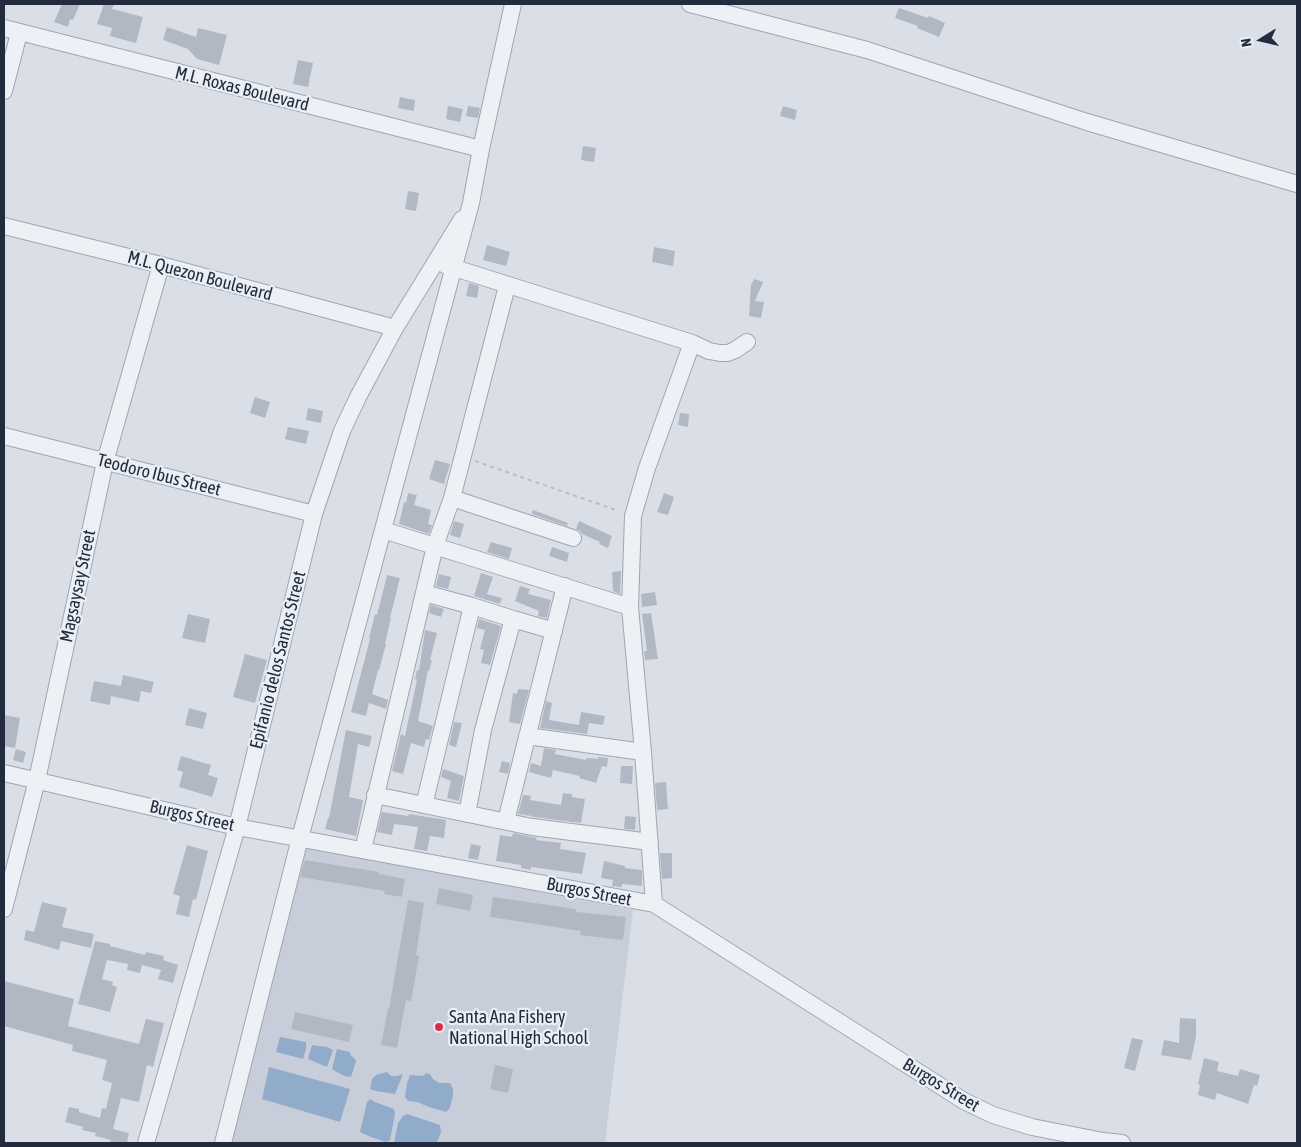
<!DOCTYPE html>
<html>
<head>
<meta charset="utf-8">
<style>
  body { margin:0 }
  #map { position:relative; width:1301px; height:1147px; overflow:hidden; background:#dadfe7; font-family:"Asap Condensed",sans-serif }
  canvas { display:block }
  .frame { position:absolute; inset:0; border:5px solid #232c3e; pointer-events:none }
  .north { position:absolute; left:1236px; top:15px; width:50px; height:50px; -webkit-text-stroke:4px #eaeef5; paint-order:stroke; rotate:260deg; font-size:14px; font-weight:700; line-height:20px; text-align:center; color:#232c3e }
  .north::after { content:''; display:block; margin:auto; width:18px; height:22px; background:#232c3e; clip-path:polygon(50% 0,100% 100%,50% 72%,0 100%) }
</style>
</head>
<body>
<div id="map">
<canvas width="1301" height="1147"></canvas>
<div class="frame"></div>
<div class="north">N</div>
</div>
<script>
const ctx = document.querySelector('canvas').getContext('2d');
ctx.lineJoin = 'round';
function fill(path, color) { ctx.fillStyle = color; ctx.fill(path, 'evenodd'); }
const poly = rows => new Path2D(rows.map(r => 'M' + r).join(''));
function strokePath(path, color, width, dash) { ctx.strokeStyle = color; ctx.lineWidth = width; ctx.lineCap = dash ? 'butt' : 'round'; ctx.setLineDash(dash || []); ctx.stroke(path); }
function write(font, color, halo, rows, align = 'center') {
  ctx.font = font + ' "Asap Condensed",sans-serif'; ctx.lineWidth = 4.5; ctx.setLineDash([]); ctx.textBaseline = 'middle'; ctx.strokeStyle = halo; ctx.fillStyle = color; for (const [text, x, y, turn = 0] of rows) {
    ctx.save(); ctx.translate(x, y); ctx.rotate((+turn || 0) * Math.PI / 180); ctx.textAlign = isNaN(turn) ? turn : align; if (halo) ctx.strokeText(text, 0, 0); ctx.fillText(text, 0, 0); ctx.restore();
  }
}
const built = poly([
  [301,846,633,910,605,1143,231,1143]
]);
const water = poly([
  [280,1037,306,1042,306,1049,303,1059,276,1052],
  [312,1045,327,1047,333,1050,327,1067,308,1059],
  [337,1049,350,1052,351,1056,353,1057,356,1061,351,1077,344,1076,332,1069],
  [269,1067,350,1089,340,1122,262,1099],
  [387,1072,391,1076,397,1076,403,1074,395,1094,376,1091,370,1089,372,1079,376,1075],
  [426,1073,430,1074,433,1079,439,1083,450,1083,453,1089,453,1095,450,1108,446,1112,429,1107,417,1102,408,1101,405,1097,407,1083,410,1075,423,1076],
  [370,1099,375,1102,394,1109,395,1114,390,1140,386,1142,371,1137,360,1132,367,1102],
  [407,1114,440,1125,441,1132,437,1143,394,1143,398,1123,403,1116]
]);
const building = poly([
  [62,4,80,4,73,20,70,19,68,27,54,22],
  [104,4,114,4,112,9,143,17,136,43,110,36,112,28,97,24],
  [899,8,928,18,929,16,945,23,939,37,917,28,918,26,895,18],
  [167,27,196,37,198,28,227,35,219,65,197,59,188,49,163,40],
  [298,60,313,63,308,87,293,84],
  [400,97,415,100,414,111,398,108],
  [448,106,463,109,460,122,446,119],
  [468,106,480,108,478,118,466,116],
  [783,106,797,110,795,120,780,116],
  [583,146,596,148,594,162,581,160],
  [408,191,419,193,416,211,405,209],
  [487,245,510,252,506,266,483,260],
  [654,247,675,251,673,266,652,262],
  [754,279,763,282,755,301,764,302,761,318,749,316,751,285],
  [469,283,479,286,477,298,466,296],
  [255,397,270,402,265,418,250,413],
  [308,408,323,411,321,423,306,420],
  [680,413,689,414,688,427,678,425],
  [288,427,309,431,306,444,285,439],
  [435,460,450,464,444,484,429,479],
  [408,493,417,495,414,505,431,510,428,524,432,525,429,534,399,524,404,502,406,503],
  [664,493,674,497,668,515,657,512],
  [533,510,568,523,567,526,532,514],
  [454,521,464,524,460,538,450,535],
  [579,521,612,536,608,548,599,544,600,542,582,534,580,531,576,529],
  [491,542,512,548,509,559,487,552],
  [552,547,569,553,567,562,549,556],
  [621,571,620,594,613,591,612,572],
  [481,573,493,577,487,594,502,598,500,604,474,596],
  [439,574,451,577,448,589,436,586],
  [387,575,400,578,390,618,391,618,385,644,386,644,379,670,378,670,372,694,388,700,386,709,369,703,366,716,351,712,370,639,369,638,375,614,377,615],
  [520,586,530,589,528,594,551,600,547,618,538,616,539,611,515,601],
  [655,592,657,605,642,607,641,594],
  [431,605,444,609,441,617,429,613],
  [651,613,658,659,645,660,644,651,647,651,642,614],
  [188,614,210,619,205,643,182,638],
  [479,619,501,626,490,665,481,663,484,650,480,649,485,630,477,628],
  [425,630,437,633,430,660,432,660,429,671,428,670,418,721,433,726,429,740,426,739,424,747,411,743,403,774,392,771,401,734,405,736,417,680,415,679,417,670,419,670],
  [245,654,267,660,255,703,233,697],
  [123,675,154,682,151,693,141,691,139,702,111,696,110,705,90,701,94,681,121,686],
  [518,689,529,690,520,724,509,722,513,693,517,694],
  [546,701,552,703,549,720,579,725,581,712,605,716,603,725,589,723,587,734,540,728],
  [189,708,207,713,203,729,185,725],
  [4,715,20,718,15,748,4,746],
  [454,722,462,723,456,747,449,745],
  [346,730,372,736,369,747,358,744,349,797,363,800,356,836,325,829,328,818,329,818],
  [544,748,556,750,555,754,586,760,586,758,598,759,598,757,608,758,607,767,602,766,596,783,579,778,580,776,553,770,551,778,529,772,531,763,541,766],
  [16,749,26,752,23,763,13,760],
  [181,756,211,765,208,775,218,778,212,797,179,787,183,772,177,770],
  [502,761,510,763,508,774,499,772],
  [621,766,633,766,632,784,620,783],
  [443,769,464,776,459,801,447,798,451,781,441,777],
  [666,782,668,809,657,810,655,783],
  [563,793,572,794,572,797,585,799,581,823,534,817,532,817,532,816,518,814,523,795,531,796,530,800,561,805],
  [382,812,408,816,409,814,446,820,444,838,430,836,427,851,414,849,418,827,394,824,392,835,377,832],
  [625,816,636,817,635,830,624,829],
  [513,833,537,838,536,840,561,843,560,849,586,853,582,874,531,867,531,870,521,868,521,865,496,861,500,835,512,837],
  [471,844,481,846,478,860,468,858],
  [187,845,208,851,196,900,193,899,189,917,176,914,180,896,173,894],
  [660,853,672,853,672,878,662,879],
  [305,860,379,872,379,874,405,879,402,897,384,894,385,891,300,877],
  [604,861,625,866,625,868,642,870,642,886,622,884,622,887,612,886,613,880,601,878],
  [439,888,473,895,470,911,436,904],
  [493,897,576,909,576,912,626,917,623,940,580,935,581,931,490,917],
  [408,900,424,903,416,955,419,956,411,1001,406,1000,397,1048,381,1045,388,1008,389,1009],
  [42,902,67,908,62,927,94,934,91,948,61,941,59,950,24,940,26,930,34,932],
  [95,941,110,944,110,946,145,955,146,952,164,956,163,960,178,965,173,983,158,979,161,970,142,965,140,973,127,970,128,964,107,960,102,979,113,982,112,985,117,987,110,1012,78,1004],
  [4,981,74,999,68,1026,139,1044,146,1019,164,1023,153,1067,147,1065,139,1102,121,1098,113,1129,129,1133,127,1143,110,1143,111,1140,95,1136,96,1133,82,1130,83,1127,65,1122,69,1107,79,1109,79,1112,100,1118,102,1108,106,1109,112,1083,102,1080,107,1060,72,1051,73,1045,4,1026],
  [295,1012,353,1025,349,1042,291,1029],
  [1180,1018,1196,1019,1196,1037,1191,1060,1161,1055,1164,1040,1179,1043],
  [1132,1038,1143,1040,1135,1071,1124,1068],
  [1204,1058,1219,1062,1217,1071,1238,1076,1240,1069,1260,1075,1257,1086,1254,1085,1248,1104,1217,1093,1215,1100,1198,1095,1200,1085,1198,1084],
  [495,1065,513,1069,508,1093,490,1089]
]);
const path = poly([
  [475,461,619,511]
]);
const minor = poly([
  [690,4,867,50,1087,122,1297,184],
  [4,28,481,149],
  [4,91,19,33],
  [4,226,161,265,395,328],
  [445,265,692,343,709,351,720,353,728,353,735,350,747,342],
  [4,436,314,514],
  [452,498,573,538],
  [383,530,630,607],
  [424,593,472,606],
  [527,736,643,752],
  [4,773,237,827,654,904,964,1101,993,1115,1032,1127,1103,1141,1122,1143],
  [375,795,532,827,650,842],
  [424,805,472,606,513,619],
  [467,814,483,730,513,619,554,631],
  [506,821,565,586],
  [363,850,435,546,452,498,507,286],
  [654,904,643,752,630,607,633,516,647,468,692,343],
  [4,909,37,780,105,462,161,265],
  [146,1143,237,827,314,514,342,431,358,397,395,328,462,219],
  [223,1143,300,838,471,203,481,149,513,4]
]);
const markers = [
  [439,1027,5,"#db3043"]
];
const streetNames = [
  ["M.L. Roxas Boulevard",242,89,14],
  ["M.L. Quezon Boulevard",200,276,15],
  ["Teodoro Ibus Street",159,475,14],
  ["Magsaysay Street",78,586,-78],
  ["Epifanio delos Santos Street",278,660,-76],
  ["Burgos Street",192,816,13],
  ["Burgos Street",589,892,11],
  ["Burgos Street",941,1085,31]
];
const poiNames = [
  ["Santa Ana Fishery",449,1017],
  ["National High School",449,1038]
];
fill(built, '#c8ced9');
fill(water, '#91abcb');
fill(building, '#b1b8c4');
strokePath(minor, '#9fa6b1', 18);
strokePath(path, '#b8bdc5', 2, [4, 4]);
strokePath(minor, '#edf0f5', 16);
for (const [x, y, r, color] of markers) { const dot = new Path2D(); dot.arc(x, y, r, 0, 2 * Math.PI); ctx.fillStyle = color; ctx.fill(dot); strokePath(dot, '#eaeef5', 2); }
write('18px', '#232c3e', '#eaeef5', streetNames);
write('18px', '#232c3e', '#eaeef5', poiNames, 'left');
</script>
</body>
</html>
